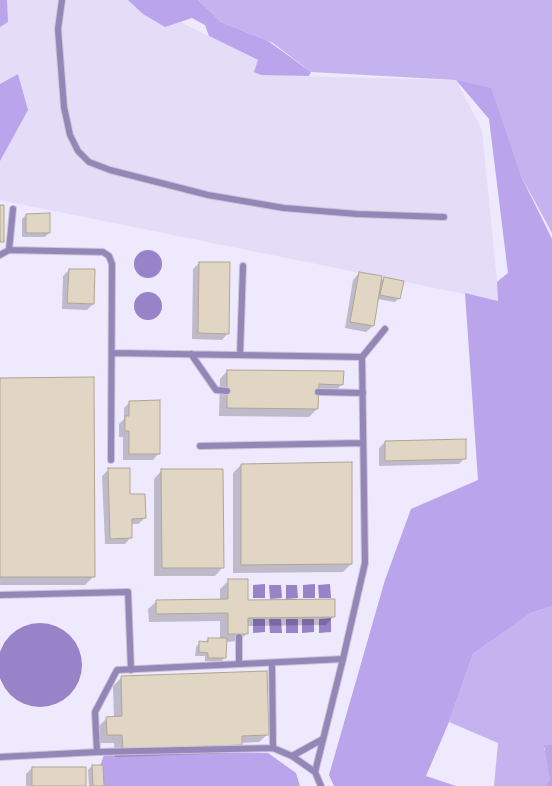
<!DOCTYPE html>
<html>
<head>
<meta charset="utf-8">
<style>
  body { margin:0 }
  canvas { display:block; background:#eee9fd }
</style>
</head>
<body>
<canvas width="552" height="786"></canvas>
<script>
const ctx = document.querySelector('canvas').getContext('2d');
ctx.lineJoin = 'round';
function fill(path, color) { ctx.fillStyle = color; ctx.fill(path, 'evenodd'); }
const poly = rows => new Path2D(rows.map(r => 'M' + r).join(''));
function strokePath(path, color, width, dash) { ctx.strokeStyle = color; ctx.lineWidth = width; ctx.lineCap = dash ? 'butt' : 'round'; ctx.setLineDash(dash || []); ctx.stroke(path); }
const built = poly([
  [0,0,136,0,289,76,456,80,482,130,499,301,0,200]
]);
const green = poly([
  [198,0,552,0,552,233,521,176,488,89,456,80,311,72,273,43,221,22],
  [552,606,552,746,544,748,552,772,552,778,546,786,494,786,498,743,449,722,473,654,531,613]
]);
const forest = poly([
  [0,0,7,0,8,22,0,27],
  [128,0,198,0,221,22,268,41,311,72,309,76,261,75,254,72,258,60,209,36,205,25,192,18,165,27,143,14],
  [18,74,28,110,0,161,0,84],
  [456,80,491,88,521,176,552,239,552,606,531,613,473,654,449,722,426,776,456,786,334,786,329,775,385,580,411,509,478,480,465,293,498,301,497,282,508,273,489,119],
  [544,745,552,745,552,786,546,786,550,779],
  [152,751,268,753,296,773,300,786,93,786,105,752]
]);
const water = poly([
  '134 264a14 14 0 1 1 28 0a14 14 0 1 1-28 0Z',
  '134 306a14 14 0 1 1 28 0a14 14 0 1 1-28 0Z',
  [265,584,265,598,253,598,253,585],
  [315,584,315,598,303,598,303,585],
  [330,584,331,598,319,598,318,585],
  [269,585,281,585,282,598,270,599],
  [286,585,297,585,298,598,286,599],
  [331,618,331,632,319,633,319,619],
  [253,619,265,619,265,632,253,633],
  [269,619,281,619,282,633,270,633],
  [286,619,298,619,298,633,286,633],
  [302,619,314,619,314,632,302,633],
  '-2 665a42 42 0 1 1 84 0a42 42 0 1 1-84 0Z'
]);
const shadow = poly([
  [26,215,49,233,45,237,22,237,22,219],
  [199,263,228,333,222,340,192,339,193,269],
  [69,270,94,270,93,304,87,310,62,309,63,276],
  [359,273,380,282,384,278,399,298,395,302,377,299,373,326,366,332,345,328,353,280],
  [228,370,342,384,334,393,318,392,317,409,309,417,219,416,220,379],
  [0,379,94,576,85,585,0,585],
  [130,402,159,453,153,460,123,460,123,437,119,437,119,424,124,419,124,408],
  [465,440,465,458,459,464,379,466,379,448,385,442],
  [241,465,351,564,343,572,233,573,233,473],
  [109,469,129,495,145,518,138,524,131,524,131,537,125,544,105,544,102,476],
  [162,470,223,567,215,576,154,576,154,479],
  [229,580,247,601,334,616,326,625,247,626,247,633,239,641,226,642,225,657,221,662,205,661,205,656,195,656,196,647,200,642,204,643,208,639,220,639,220,621,149,622,148,609,157,601,220,600,220,589],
  [122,677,268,734,259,742,241,743,233,753,115,757,114,743,99,743,99,726,107,718,114,718,113,686],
  [92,766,102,766,103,786,89,786,88,770],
  [32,768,85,786,26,786,26,774]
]);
const building = poly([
  [0,205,4,205,4,242,0,242,0,205],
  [50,213,50,233,26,233,26,214,50,213],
  [199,262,230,262,229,334,198,333,199,262],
  [69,269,95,269,94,304,67,303,69,269],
  [359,272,382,276,374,326,350,322,359,272],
  [384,277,404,281,400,299,380,295,384,277],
  [227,370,344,371,343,385,319,384,318,409,227,408,227,370],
  [94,377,95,577,0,577,0,378,94,377],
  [160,400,160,454,129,454,129,431,125,431,125,416,129,416,129,401,160,400],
  [466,439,466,459,385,461,385,441,466,439],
  [352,462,352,564,241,565,241,464,352,462],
  [108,468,130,468,130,494,145,494,146,518,132,519,132,538,110,539,108,468],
  [161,469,223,469,224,568,162,568,161,469],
  [228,579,248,579,248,600,335,599,335,617,248,618,248,634,228,634,228,613,156,614,156,600,228,599,228,579],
  [208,638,227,638,226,658,208,658,208,653,199,652,199,641,208,642,208,638],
  [267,671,269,735,242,736,242,745,123,749,122,735,107,735,106,717,122,716,121,676,267,671],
  [92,765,103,765,104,786,93,786,92,765],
  [32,767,86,767,86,786,32,786,32,767]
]);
const lane = poly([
  [62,0,58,29,64,107,70,135,78,151,89,162,110,170,208,195,284,208,357,214,444,217],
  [9,250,13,209],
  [0,255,9,250,103,252,109,256,112,264,111,460],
  [112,353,362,357,385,329],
  [191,354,216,390,227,391],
  [240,355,243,266],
  [318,392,363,393],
  [200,446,363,443],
  [0,595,128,592,131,670],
  [239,637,239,664],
  [272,663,273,748],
  [97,752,95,712,117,670,343,659],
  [292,756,323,739],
  [0,757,97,752,273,748,292,756,315,772],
  [321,786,315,772,343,659,365,563,362,357]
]);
fill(built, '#e5ddf8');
fill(green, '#c5b3f0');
fill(forest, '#baa4ec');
fill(water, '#9983c8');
fill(shadow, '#0003');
fill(building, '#e1d6c4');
strokePath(building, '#b0a594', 1);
strokePath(lane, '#cac6d8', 8);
strokePath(lane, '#9486b7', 6);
</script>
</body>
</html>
